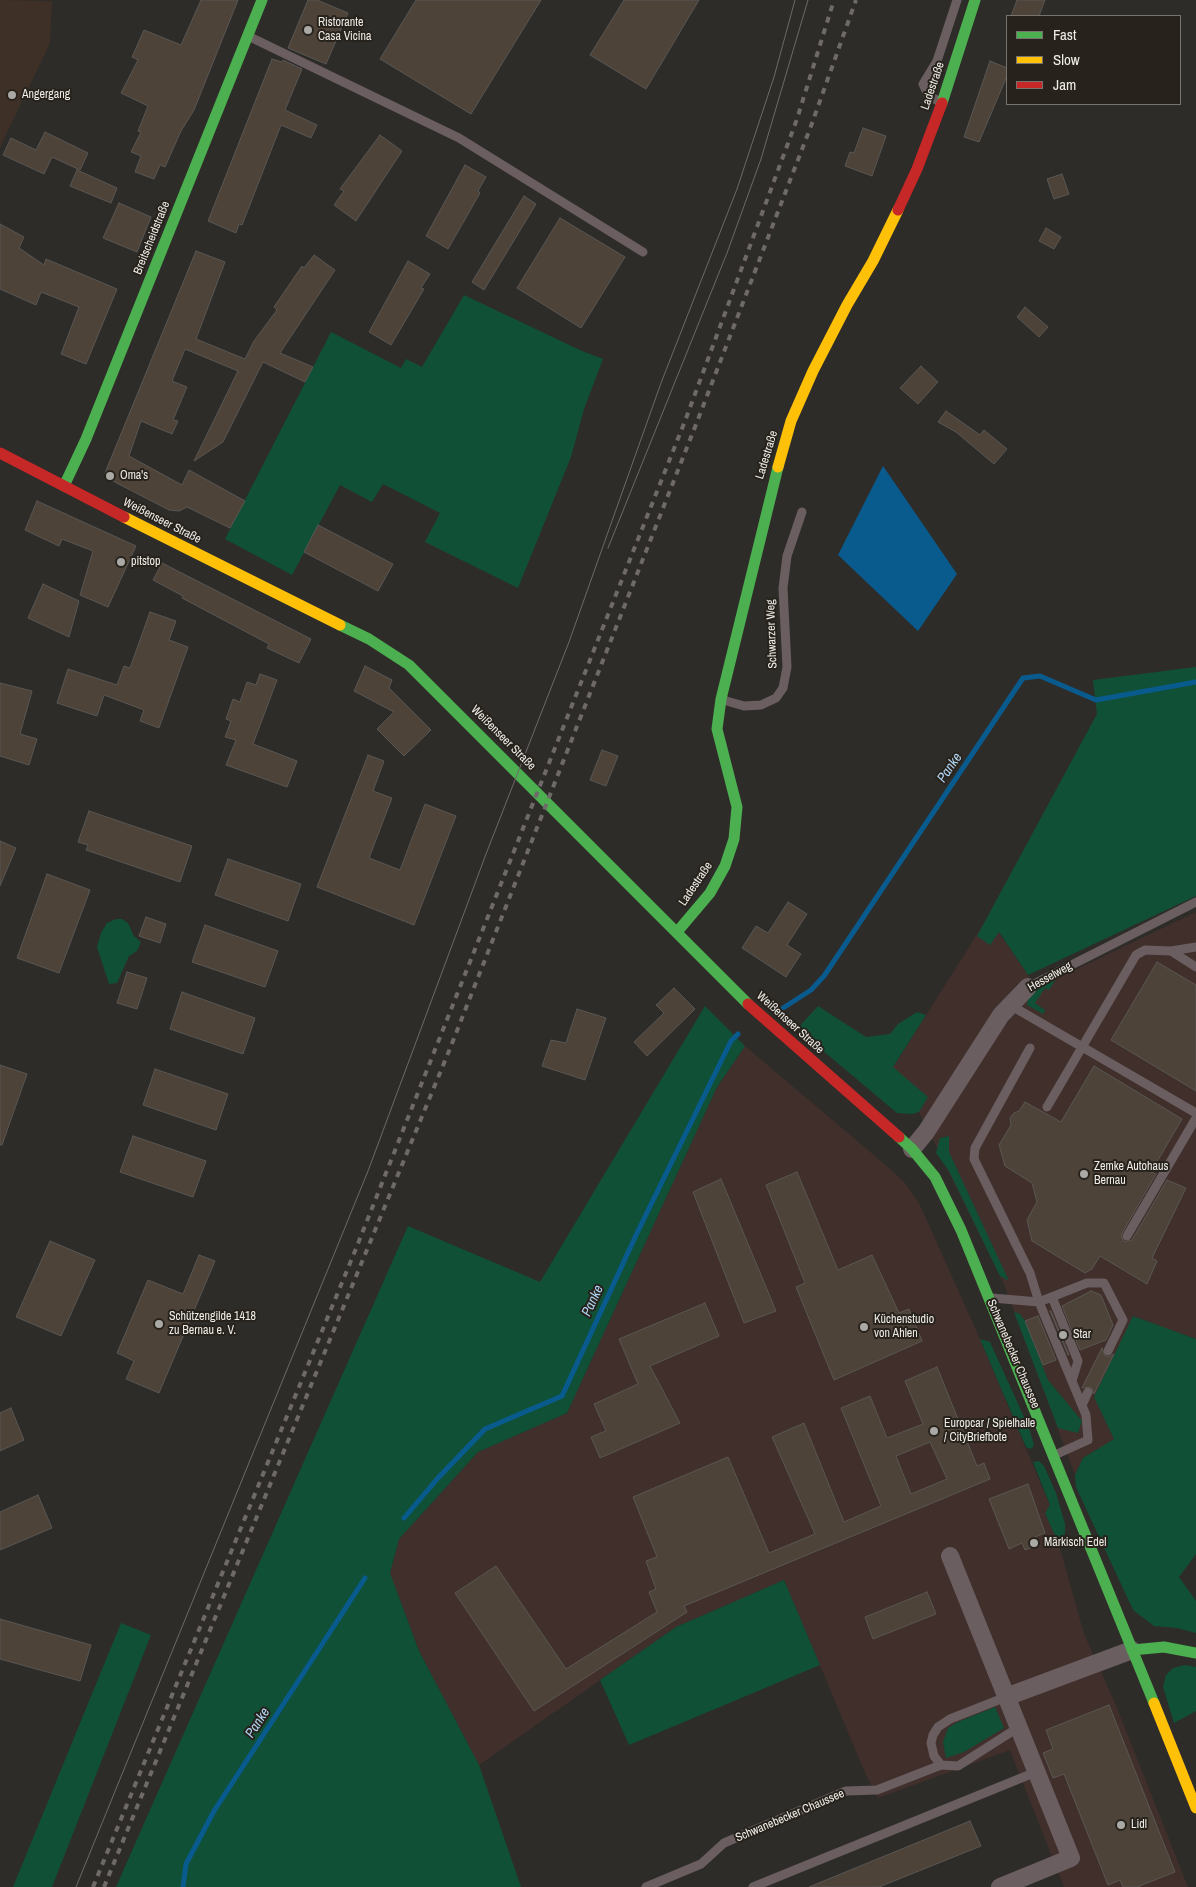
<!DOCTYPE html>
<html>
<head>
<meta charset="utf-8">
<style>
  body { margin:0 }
  #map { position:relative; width:1196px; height:1887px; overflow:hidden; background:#2e2c29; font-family:"Archivo Narrow",sans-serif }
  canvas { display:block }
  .legend { position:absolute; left:1006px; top:15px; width:175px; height:90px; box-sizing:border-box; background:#27231c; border:1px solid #77736e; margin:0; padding:6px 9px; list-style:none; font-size:15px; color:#efece8 }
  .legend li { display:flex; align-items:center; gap:10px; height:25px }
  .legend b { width:25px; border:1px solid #77736e }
</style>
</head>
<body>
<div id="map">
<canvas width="1196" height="1887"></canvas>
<ul class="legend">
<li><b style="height:6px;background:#4caf50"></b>Fast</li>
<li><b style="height:6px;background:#ffc107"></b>Slow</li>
<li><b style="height:6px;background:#c62828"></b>Jam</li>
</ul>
</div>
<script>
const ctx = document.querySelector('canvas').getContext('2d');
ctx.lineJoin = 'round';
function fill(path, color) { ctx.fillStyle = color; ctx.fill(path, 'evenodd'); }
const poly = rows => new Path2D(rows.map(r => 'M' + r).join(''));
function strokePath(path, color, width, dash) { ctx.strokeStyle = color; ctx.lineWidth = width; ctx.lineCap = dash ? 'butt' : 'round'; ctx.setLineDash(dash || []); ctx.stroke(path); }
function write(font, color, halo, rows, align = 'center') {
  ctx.font = font + ' "Archivo Narrow",sans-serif'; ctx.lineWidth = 4; ctx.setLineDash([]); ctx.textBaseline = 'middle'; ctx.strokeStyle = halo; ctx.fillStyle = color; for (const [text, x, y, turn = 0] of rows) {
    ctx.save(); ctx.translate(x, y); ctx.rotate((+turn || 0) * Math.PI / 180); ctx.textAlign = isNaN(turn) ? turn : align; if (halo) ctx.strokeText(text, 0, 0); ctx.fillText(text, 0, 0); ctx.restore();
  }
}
const commercial = poly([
  [1196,912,1196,1339,1133,1316,1114,1439,1083,1458,1075,1475,1004,1284,919,1112,887,1077,988,917,1037,988],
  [745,1046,889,1168,905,1183,919,1203,980,1339,1050,1506,1045,1513,1059,1545,1084,1634,1115,1703,1188,1887,1064,1887,1010,1750,878,1798,866,1775,784,1580,676,1627,479,1765,419,1651,390,1574,399,1539,478,1452,567,1413,717,1087]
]);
const education = poly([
  [0,0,52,1,50,43,0,147]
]);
const green = poly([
  [464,295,582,351,603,359,584,409,571,457,518,588,425,542,440,513,383,484,372,502,340,485,292,575,225,539,331,332,401,368,406,359,422,367],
  [1196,667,1196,896,1028,975,999,932,990,945,977,936,1097,714,1093,680],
  [116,919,122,919,128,923,134,936,141,942,137,951,129,956,117,983,109,984,97,947,101,933,107,923],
  [1056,979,1049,990,1045,988,1035,1003,1045,1010,1043,1014,1027,1005,1028,999,1036,988],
  [705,1006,745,1046,717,1087,567,1413,478,1452,399,1539,390,1573,419,1651,479,1765,521,1887,116,1887,408,1226,540,1282],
  [818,1006,866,1037,890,1034,898,1024,917,1012,926,1015,893,1067,928,1097,919,1112,912,1114,897,1113,797,1029],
  [949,1136,949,1152,1009,1281,1000,1276,949,1171,936,1153,940,1138],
  [1014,1312,1020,1314,1025,1321,1048,1380,1082,1421,1078,1433,1058,1428],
  [1133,1316,1196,1339,1196,1554,1179,1577,1196,1601,1196,1633,1177,1628,1154,1626,1133,1610,1076,1487,1075,1475,1083,1458,1114,1439,1094,1397],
  [980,1339,990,1342,1029,1428,1034,1445,1031,1449,1026,1447],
  [1039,1461,1044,1466,1056,1493,1065,1524,1065,1533,1059,1545,1045,1513,1050,1505,1033,1462],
  [784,1580,820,1665,629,1745,600,1680,676,1627],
  [121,1623,151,1635,52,1887,13,1887],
  [1185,1665,1196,1667,1196,1711,1174,1723,1163,1687,1166,1675,1173,1668],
  [995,1707,1004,1728,964,1752,946,1758,943,1742,948,1728,958,1722]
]);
const water = poly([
  [883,466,957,574,918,631,838,555]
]);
const stream = poly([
  [783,1008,811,990,824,976,1023,678,1040,676,1096,700,1196,682],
  [404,1518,438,1478,485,1429,562,1396,637,1233,731,1041,738,1034],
  [183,1887,186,1864,214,1811,365,1578]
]);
const building = poly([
  [201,0,238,0,194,110,181,131,165,167,160,165,154,179,135,172,141,156,131,152,141,132,138,131,148,106,121,93,138,60,132,57,144,30,181,45,201,0],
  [308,0,317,0,348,13,326,64,288,48,308,0],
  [416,0,541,0,471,114,380,59,416,0],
  [624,0,699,0,646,89,590,55,624,0],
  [1017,0,1045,0,1039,16,1011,16,1017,0],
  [272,59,282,62,283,60,302,69,285,110,317,125,311,138,281,125,242,225,239,224,236,233,208,221,272,59],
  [990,61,1007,68,1007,76,979,142,964,137,990,61],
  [863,128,886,136,872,176,845,166,850,152,854,153,863,128],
  [45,132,88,153,80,170,52,157,44,174,3,155,11,138,36,150,45,132],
  [380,135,402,151,356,221,334,205,344,191,340,189,380,135],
  [465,165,486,177,478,191,480,193,448,249,426,236,465,165],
  [77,170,117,188,111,203,70,186,77,170],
  [1062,174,1069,194,1054,199,1047,179,1062,174],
  [524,196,536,204,484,290,472,282,524,196],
  [119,203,151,217,137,252,103,238,119,203],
  [560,218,625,257,581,328,517,288,560,218],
  [0,224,24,237,19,248,44,265,46,259,117,289,86,364,61,354,79,307,41,292,36,305,0,289,0,224],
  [1046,228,1061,237,1054,249,1039,241,1046,228],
  [196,251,225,262,196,339,245,359,254,341,277,310,274,307,302,266,304,268,314,255,335,270,280,353,313,367,305,382,263,362,223,442,194,461,238,371,185,349,172,381,187,387,173,420,178,421,172,434,141,421,129,456,182,485,189,470,245,501,230,528,187,507,179,511,169,510,107,478,105,473,196,251],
  [408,261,430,274,421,288,424,289,391,345,369,332,408,261],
  [1025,307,1048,327,1039,337,1017,317,1025,307],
  [921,366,938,382,918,404,900,388,921,366],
  [946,411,980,435,984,430,1007,449,994,464,956,432,938,422,946,411],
  [37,501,136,546,108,607,80,595,93,551,62,539,59,546,25,530,37,501],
  [318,525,393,564,378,591,304,552,318,525],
  [162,563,311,639,299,663,267,648,269,644,182,598,183,596,153,580,162,563],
  [43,584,79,601,69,637,28,618,43,584],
  [150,612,176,621,169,640,188,647,159,728,140,721,144,710,104,695,97,716,57,703,68,669,117,685,124,666,130,668,150,612],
  [365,666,392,680,389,688,431,730,404,756,377,729,394,712,354,691,365,666],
  [260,674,277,680,253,744,297,761,287,787,226,765,236,740,225,737,231,721,226,719,233,699,240,702,247,682,256,685,260,674],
  [0,683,32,691,20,734,37,739,29,765,0,756,0,683],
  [602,750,618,756,606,786,590,780,602,750],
  [368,755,384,761,373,791,392,798,369,858,400,870,425,804,456,816,414,925,317,887,368,755],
  [89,811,192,846,180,882,86,850,88,845,78,842,89,811],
  [0,841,16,848,0,886,0,841],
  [228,859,301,884,288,921,215,895,228,859],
  [47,874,90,890,59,973,17,958,47,874],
  [788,902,807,914,787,945,801,954,786,977,742,948,756,926,768,933,788,902],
  [146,917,166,924,160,943,139,936,146,917],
  [205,925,278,951,265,987,192,962,205,925],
  [1157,962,1196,985,1196,1091,1111,1040,1157,962],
  [127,972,147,978,137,1009,117,1003,127,972],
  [674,988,695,1009,647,1056,634,1042,664,1013,656,1005,674,988],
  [182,992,255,1018,243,1054,170,1029,182,992],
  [577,1009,606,1018,585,1080,542,1066,551,1040,566,1043,577,1009],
  [0,1065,27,1074,2,1145,0,1145,0,1065],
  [1094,1066,1182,1119,1151,1172,1156,1174,1121,1235,1124,1242,1132,1240,1167,1180,1186,1188,1152,1258,1157,1261,1147,1284,1100,1256,1092,1269,1085,1273,1032,1241,1027,1220,1037,1202,1032,1183,1005,1166,999,1145,1011,1125,1010,1118,1014,1113,1019,1111,1025,1102,1061,1122,1094,1066],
  [155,1069,228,1094,216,1130,143,1105,155,1069],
  [133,1136,206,1161,193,1197,120,1172,133,1136],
  [797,1172,838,1270,872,1255,899,1313,909,1309,922,1341,834,1380,796,1287,805,1283,766,1185,797,1172],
  [721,1179,776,1311,744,1323,693,1192,721,1179],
  [50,1241,95,1260,61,1336,16,1317,50,1241],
  [199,1255,215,1261,159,1393,126,1379,134,1361,117,1353,148,1280,183,1294,199,1255],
  [1091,1291,1101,1295,1113,1325,1106,1340,1080,1350,1062,1306,1091,1291],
  [705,1303,719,1336,650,1366,680,1423,600,1458,591,1437,606,1431,594,1404,638,1384,619,1339,705,1303],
  [1050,1311,1051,1311,1069,1355,1068,1355,1050,1311],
  [1038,1316,1056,1360,1043,1365,1025,1321,1038,1316],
  [1102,1348,1105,1356,1109,1357,1114,1354,1094,1394,1091,1387,1082,1388,1102,1348],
  [937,1367,977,1466,984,1463,990,1479,684,1606,687,1612,534,1711,455,1593,496,1566,566,1669,657,1612,649,1592,656,1589,646,1561,657,1557,633,1497,728,1457,769,1553,815,1534,772,1437,804,1423,844,1522,881,1506,841,1408,870,1396,887,1438,923,1424,905,1381,937,1367],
  [930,1442,947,1479,911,1494,896,1456,930,1442],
  [11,1408,24,1440,0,1451,0,1413,11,1408],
  [1028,1484,1045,1533,1035,1537,1038,1545,1025,1550,1022,1543,1009,1549,989,1499,1028,1484],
  [38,1495,52,1528,0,1550,0,1512,38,1495],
  [927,1592,936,1614,873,1639,865,1617,927,1592],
  [0,1619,91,1645,80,1681,0,1659,0,1619],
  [1109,1705,1175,1872,1137,1887,1123,1887,1120,1880,1108,1885,1064,1774,1053,1778,1043,1753,1053,1749,1046,1730,1109,1705],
  [970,1821,981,1846,879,1887,809,1887,970,1821]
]);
const lane = poly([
  [248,36,459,138,643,252],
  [940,102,928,95,923,84,937,61,957,0],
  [723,700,744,706,761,705,776,698,783,688,787,667,783,588,787,556,802,512],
  [1196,947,1171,951,1196,967],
  [1028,987,1196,902],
  [1010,1005,1196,1113],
  [1030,1048,975,1148,974,1159,1030,1273,1039,1302,1086,1415,1088,1440,1057,1454],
  [1047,1107,1136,955,1145,950,1171,951],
  [1127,1236,1196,1118],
  [1052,1297,1078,1361,1072,1381],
  [992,1298,1039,1302,1087,1283,1104,1283,1123,1320,1108,1351],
  [1082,1405,1088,1392],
  [1006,1697,950,1719,938,1727,933,1735,931,1743,934,1756,941,1765,958,1766,1019,1727],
  [646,1887,701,1864,724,1843,846,1791,877,1790,941,1765],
  [753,1887,1036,1772]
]);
const street = poly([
  [912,1149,926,1132,1001,1015,1028,987],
  [950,1556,1071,1858,1000,1887],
  [1006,1697,1132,1650]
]);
const fast = poly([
  [942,103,975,0],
  [64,486,86,439,262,0],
  [340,625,369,639,409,665,748,1004],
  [677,932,710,893,725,866,734,839,737,807,717,729,721,699,778,467],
  [899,1137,912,1149,935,1177,961,1230,1154,1703],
  [1132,1650,1164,1647,1196,1653]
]);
const slow = poly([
  [778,467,791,421,813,371,847,305,873,261,898,210],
  [124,517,340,625],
  [1154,1703,1196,1808]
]);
const jam = poly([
  [898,210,917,169,942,103],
  [0,453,124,517],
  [748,1004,899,1137]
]);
const tram = poly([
  [608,548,727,253,761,159,808,0],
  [76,1887,368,1171,486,854,569,642,661,383,737,189,774,77,795,0]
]);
const rail = poly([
  [93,1887,355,1251,685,421,797,119,834,0],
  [104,1887,449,1051,695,427,811,126,856,0]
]);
const markers = [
  [308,30,5,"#aba9a5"],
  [12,95,5,"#aba9a5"],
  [110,476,5,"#aba9a5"],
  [121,562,5,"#aba9a5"],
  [1084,1174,5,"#aba9a5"],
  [159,1324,5,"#aba9a5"],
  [864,1327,5,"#aba9a5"],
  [1063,1335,5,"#aba9a5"],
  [934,1431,5,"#aba9a5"],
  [1034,1543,5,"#aba9a5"],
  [1121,1825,5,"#aba9a5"]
];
const poiNames = [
  ["Ristorante",318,23],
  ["Casa Vicina",318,37],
  ["Angergang",22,95],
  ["Oma's",120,476],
  ["pitstop",131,562],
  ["Zemke Autohaus",1094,1167],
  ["Bernau",1094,1181],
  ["Schützengilde 1418",169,1317],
  ["zu Bernau e. V.",169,1331],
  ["Küchenstudio",874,1320],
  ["von Ahlen",874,1334],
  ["Star",1073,1335],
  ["Europcar / Spielhalle",944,1424],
  ["/ CityBriefbote",944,1438],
  ["Märkisch Edel",1044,1543],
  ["Lidl",1131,1825]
];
const streetNames = [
  ["Ladestraße",933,86,-71],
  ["Breitscheidstraße",152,238,-68],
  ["Ladestraße",767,455,-73],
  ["Weißenseer Straße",162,521,27],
  ["Schwarzer Weg",772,634,-92],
  ["Weißenseer Straße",503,738,45],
  ["Ladestraße",696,884,-56],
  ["Hesselweg",1050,977,-29],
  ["Weißenseer Straße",790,1023,42],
  ["Schwanebecker Chaussee",1013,1354,67],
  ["Schwanebecker Chaussee",790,1816,-23]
];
const waterNames = [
  ["Panke",950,768,-56],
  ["Panke",593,1301,-65],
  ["Panke",258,1723,-57]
];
fill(commercial, '#402f2b');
fill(education, '#3e3026');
fill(green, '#105037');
fill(water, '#095b8e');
strokePath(stream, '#095b8e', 5);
fill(building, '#4e4338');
strokePath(building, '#595754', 1);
strokePath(lane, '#6a5e61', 9);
strokePath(street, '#6a5e61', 18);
strokePath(fast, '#4caf50', 11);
strokePath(slow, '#ffc107', 11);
strokePath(jam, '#c62828', 11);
strokePath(tram, '#6f696a', 1);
strokePath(rail, '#6f696a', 4, [6, 6]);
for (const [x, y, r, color] of markers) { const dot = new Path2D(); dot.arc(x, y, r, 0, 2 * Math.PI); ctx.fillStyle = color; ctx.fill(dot); strokePath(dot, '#27231c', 2); }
write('12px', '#efece8', '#27231c', poiNames, 'left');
write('12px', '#efece8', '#27231c', streetNames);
write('italic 14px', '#b0d4f4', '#27231c', waterNames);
</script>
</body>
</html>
